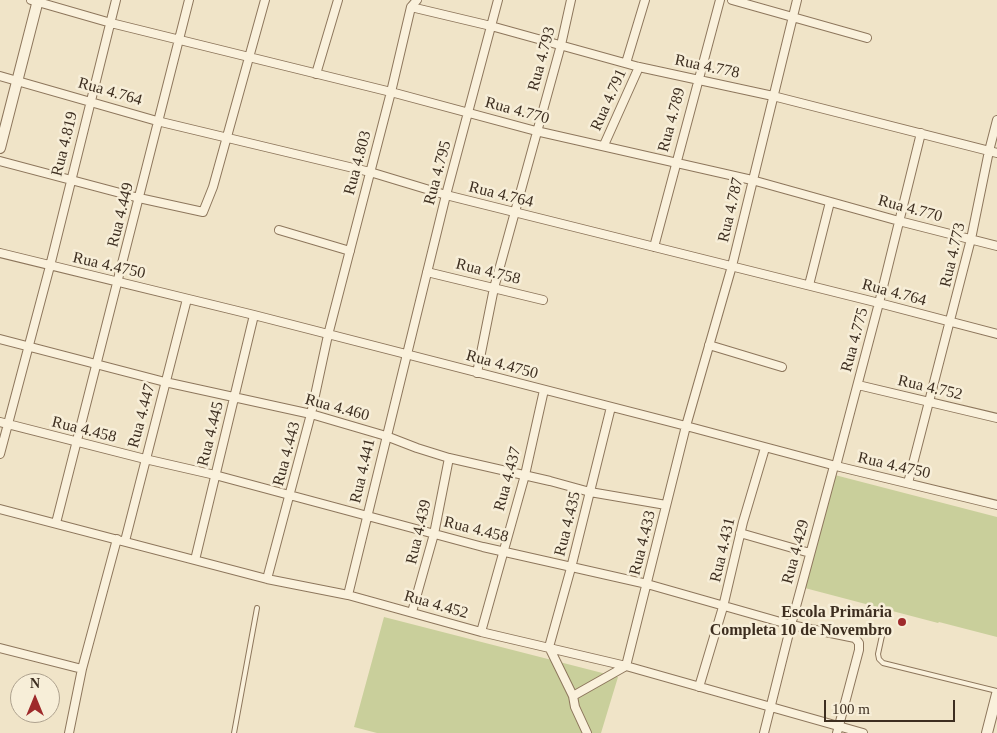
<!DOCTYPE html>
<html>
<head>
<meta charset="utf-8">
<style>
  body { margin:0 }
  #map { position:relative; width:997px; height:733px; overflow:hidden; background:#f0e4c8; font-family:"Times New Roman",serif }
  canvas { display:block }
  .north { position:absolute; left:10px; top:673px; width:50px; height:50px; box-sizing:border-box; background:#f7eed8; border:1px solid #ada18e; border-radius:50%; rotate:0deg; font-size:14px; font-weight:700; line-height:20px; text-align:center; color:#3d2e20 }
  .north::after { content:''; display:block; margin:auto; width:18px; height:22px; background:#9e2a2b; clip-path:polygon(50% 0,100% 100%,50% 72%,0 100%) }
  .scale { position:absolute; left:824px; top:700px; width:131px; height:22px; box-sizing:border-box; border:2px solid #3d2e20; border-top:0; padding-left:6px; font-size:15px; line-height:18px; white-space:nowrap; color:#3d2e20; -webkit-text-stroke:4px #f7eed8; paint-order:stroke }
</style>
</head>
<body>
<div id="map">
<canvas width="997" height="733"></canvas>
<div class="north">N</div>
<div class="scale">100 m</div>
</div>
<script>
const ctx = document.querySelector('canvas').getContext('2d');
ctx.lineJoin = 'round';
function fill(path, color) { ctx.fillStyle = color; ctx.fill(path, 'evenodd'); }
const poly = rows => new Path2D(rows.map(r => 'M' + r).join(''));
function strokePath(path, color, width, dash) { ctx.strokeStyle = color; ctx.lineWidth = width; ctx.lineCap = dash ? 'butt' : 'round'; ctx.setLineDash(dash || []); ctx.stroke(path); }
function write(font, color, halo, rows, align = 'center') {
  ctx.font = font + ' "Times New Roman",serif'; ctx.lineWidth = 5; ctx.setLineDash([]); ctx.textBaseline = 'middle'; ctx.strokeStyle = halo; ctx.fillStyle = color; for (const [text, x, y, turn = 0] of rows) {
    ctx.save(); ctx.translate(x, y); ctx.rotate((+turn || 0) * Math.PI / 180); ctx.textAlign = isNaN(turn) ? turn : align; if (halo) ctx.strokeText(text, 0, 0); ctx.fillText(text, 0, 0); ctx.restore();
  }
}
const green = poly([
  [831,474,997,517,997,637,939,622,938,623,801,587],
  [384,617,618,677,601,733,377,733,354,727]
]);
const service = poly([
  [883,631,878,654,879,659,883,663,997,691],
  [234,733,257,608]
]);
const minor = poly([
  [31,0,111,23,391,92,536,131,752,180,899,221,997,246],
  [732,0,867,38],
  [411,7,491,26,639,67,773,96,997,153],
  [626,63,645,0],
  [316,74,338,0],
  [0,76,157,121,370,172,446,195,879,303,997,334],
  [604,145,639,67],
  [0,161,139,198,203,212,213,187,265,0],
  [279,230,350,251],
  [654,247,720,0],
  [0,253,254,315,686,426,836,466,997,505],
  [427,272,543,300],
  [809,285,830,202],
  [0,339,165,382,311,414,386,436,417,448,449,458,550,481,590,492,666,505],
  [709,345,782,367],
  [477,373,494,288,561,45,571,0],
  [858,385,997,418],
  [0,422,145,459,215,475,483,547,647,584,791,625,855,638,859,643,859,650,837,733],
  [0,454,50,266,116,0],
  [836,466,879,303,921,133],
  [908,483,971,239,989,151,997,120],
  [0,509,267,579,348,595,481,632,626,666,863,733],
  [56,523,189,0],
  [740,533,810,553],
  [125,541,187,299],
  [195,560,254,315],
  [267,579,311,414,328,335,391,92,411,7,417,0],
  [348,595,446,195,498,0],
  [412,612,434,534,449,458],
  [481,632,525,475,544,390],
  [0,648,82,669],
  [699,687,723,607,743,522,765,448],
  [573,696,549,647,571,568,611,407],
  [69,733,82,669,117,539],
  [587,733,575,707,573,696,626,666,686,426,732,266,797,0],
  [764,733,791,625,834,466]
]);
const tertiary = poly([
  [0,148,38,0],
  [987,733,997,694]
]);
const markers = [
  [902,622,5,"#9e2a2b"]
];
const streetNames = [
  ["Rua 4.793",542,59,-75],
  ["Rua 4.778",707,67,12],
  ["Rua 4.764",110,92,16],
  ["Rua 4.791",609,100,-66],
  ["Rua 4.770",517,111,15],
  ["Rua 4.789",672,120,-75],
  ["Rua 4.819",65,144,-76],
  ["Rua 4.803",358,163,-75],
  ["Rua 4.795",438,173,-75],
  ["Rua 4.764",501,195,14],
  ["Rua 4.770",910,209,15],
  ["Rua 4.787",731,210,-77],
  ["Rua 4.449",121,215,-76],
  ["Rua 4.773",953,255,-77],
  ["Rua 4.4750",109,266,13],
  ["Rua 4.758",488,272,14],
  ["Rua 4.764",894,293,15],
  ["Rua 4.775",855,340,-75],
  ["Rua 4.4750",502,365,15],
  ["Rua 4.752",930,388,13],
  ["Rua 4.460",337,408,15],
  ["Rua 4.447",142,416,-75],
  ["Rua 4.458",84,430,14],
  ["Rua 4.445",211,434,-76],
  ["Rua 4.443",287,454,-75],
  ["Rua 4.4750",894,466,13],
  ["Rua 4.441",363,471,-77],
  ["Rua 4.437",508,479,-75],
  ["Rua 4.435",568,524,-76],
  ["Rua 4.458",476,530,14],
  ["Rua 4.439",419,532,-77],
  ["Rua 4.433",643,543,-76],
  ["Rua 4.431",723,550,-77],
  ["Rua 4.429",796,552,-75],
  ["Rua 4.452",436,605,16]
];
const poiNames = [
  ["Escola Primária",892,613],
  ["Completa 10 de Novembro",892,631]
];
fill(green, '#c9cf9b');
strokePath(service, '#8d765c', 6);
strokePath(minor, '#8d765c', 10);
strokePath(tertiary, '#8d765c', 12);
strokePath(service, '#faf1dc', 4);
strokePath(minor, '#faf1dc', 8);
strokePath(tertiary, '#faf1dc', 10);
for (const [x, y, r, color] of markers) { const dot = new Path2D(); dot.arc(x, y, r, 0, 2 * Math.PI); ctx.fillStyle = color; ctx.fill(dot); strokePath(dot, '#f7eed8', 2); }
write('16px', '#3d2e20', '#f7eed8', streetNames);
write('bold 16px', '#3d2e20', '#f7eed8', poiNames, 'right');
</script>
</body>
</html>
